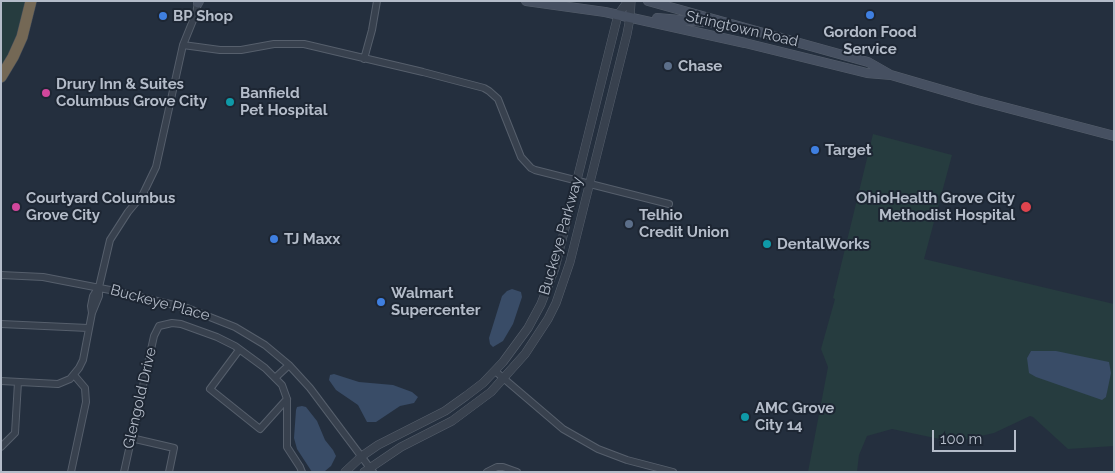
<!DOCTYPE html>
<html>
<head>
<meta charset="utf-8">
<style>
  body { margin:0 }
  #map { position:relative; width:1115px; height:473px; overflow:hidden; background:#242f3e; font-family:Raleway,sans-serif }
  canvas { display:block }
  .frame { position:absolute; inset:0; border:2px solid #b4bcc9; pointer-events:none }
  .scale { position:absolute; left:932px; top:430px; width:84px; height:22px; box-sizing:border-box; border:2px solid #b4bcc9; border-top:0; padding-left:6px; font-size:15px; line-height:18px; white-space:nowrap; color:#b4bcc9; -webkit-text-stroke:4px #1d2633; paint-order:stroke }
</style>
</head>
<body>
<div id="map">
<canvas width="1115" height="473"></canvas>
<div class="frame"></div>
<div class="scale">100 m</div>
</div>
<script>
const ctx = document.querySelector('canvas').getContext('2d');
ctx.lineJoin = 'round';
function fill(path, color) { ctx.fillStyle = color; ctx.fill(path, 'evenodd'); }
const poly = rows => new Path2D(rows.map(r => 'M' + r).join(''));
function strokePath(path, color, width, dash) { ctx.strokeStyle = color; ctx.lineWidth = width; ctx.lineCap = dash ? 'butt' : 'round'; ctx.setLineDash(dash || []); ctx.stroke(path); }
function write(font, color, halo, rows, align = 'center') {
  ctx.font = font + ' Raleway,sans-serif'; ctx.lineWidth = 4; ctx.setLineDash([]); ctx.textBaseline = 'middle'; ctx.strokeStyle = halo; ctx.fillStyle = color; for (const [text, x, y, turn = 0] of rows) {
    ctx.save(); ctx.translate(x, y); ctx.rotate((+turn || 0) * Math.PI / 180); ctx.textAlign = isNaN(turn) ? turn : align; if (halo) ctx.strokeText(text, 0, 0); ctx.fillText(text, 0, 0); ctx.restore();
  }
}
const green = poly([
  [1,1,26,1,19,38,1,72],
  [873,134,952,155,924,259,1114,304,1114,446,1068,449,1033,417,1030,416,994,433,954,442,892,429,867,436,859,455,857,472,808,472,828,367,821,349,835,299,833,298],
  [1031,351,1056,351,1107,392,1106,397,1027,358]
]);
const water = poly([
  [512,289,521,292,522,297,513,324,503,341,493,347,490,344,489,338,502,296,507,291],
  [1031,351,1056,351,1109,362,1111,373,1106,397,1102,400,1036,377,1029,373,1027,358],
  [334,374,359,382,393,385,412,392,418,397,414,403,400,406,376,422,367,422,358,405,336,390,329,380,330,375],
  [302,406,306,407,317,421,325,440,333,450,336,456,331,466,325,471,312,472,297,449,294,438,296,410,297,407]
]);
const minor = poly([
  [183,45,220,50,241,50,274,44,304,44,423,72,484,88,489,91,498,99,521,157,531,168,535,170,669,204],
  [364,59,372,30,377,1],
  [1,275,43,277,110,290,187,308,235,327,265,345,289,365,310,388,373,472],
  [92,313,91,306,93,296,98,288],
  [1,324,88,328],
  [239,350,210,389,260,429,287,399],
  [495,371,563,429,598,449,627,460,673,472],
  [275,378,289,365],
  [1,381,58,384,70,379,79,368,83,360,92,313,99,296,99,287,110,240,128,212,143,194,156,167,183,45,196,13,198,3],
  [131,438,174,448,169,472],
  [1,447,15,433,18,382],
  [71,472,86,402,85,388,74,375],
  [124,472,154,336,159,326,172,323,181,324,217,337,235,346,265,368,282,385,287,399,287,447,300,467,302,472],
  [487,472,497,467,503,467,517,472]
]);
const tertiary = poly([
  [345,472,362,456,378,445,445,411,466,396,483,383,503,362,528,328,541,304,555,268,618,15,628,1],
  [364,472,401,447,452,421,491,392,525,354,548,319,556,303,570,262,627,34,630,18,631,1]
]);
const secondary = poly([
  [526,1,605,12,745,43,867,73,891,75,977,100,1114,136],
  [648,1,868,62,889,74],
  [198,3,199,1],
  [657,18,716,23]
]);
const motorway = poly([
  [1,77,13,57,22,37,31,1]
]);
const markers = [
  [870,15,5,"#3f7fe0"],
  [163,16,5,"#3f7fe0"],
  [668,66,5,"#5c6f8a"],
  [46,93,5,"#d1479c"],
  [230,102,5,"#0f9aa8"],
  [815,150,5,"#3f7fe0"],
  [16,207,5,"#d1479c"],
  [1026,207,6,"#e0444e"],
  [629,224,5,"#5c6f8a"],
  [274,239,5,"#3f7fe0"],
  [767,244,5,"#0f9aa8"],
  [381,302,5,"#3f7fe0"],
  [745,417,5,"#0f9aa8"]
];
const poiNames = [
  ["BP Shop",173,16],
  ["Gordon Food",870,32,"center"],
  ["Service",870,49,"center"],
  ["Chase",678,66],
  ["Drury Inn & Suites",56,84],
  ["Columbus Grove City",56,101],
  ["Banfield",240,93],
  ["Pet Hospital",240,110],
  ["Target",825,150],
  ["Courtyard Columbus",26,198],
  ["Grove City",26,215],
  ["OhioHealth Grove City",1015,198,"right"],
  ["Methodist Hospital",1015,215,"right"],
  ["Telhio",639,215],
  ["Credit Union",639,232],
  ["TJ Maxx",284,239],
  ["DentalWorks",777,244],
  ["Walmart",391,293],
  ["Supercenter",391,310],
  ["AMC Grove",755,408],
  ["City 14",755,425]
];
const streetNames = [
  ["Stringtown Road",742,29,13],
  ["Buckeye Parkway",561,236,-74],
  ["Buckeye Place",160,303,15],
  ["Glengold Drive",140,398,-77]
];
fill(green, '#263c3f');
fill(water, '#394c67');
strokePath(minor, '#565f6c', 8);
strokePath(tertiary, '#565f6c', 9);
strokePath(secondary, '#565f6c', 10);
strokePath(motorway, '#434c59', 12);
strokePath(minor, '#38414e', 6);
strokePath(tertiary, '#38414e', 8);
strokePath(secondary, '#465061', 9);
strokePath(motorway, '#746855', 11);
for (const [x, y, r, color] of markers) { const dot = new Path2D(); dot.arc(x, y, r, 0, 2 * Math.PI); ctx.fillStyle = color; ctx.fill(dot); strokePath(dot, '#1d2633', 2); }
write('bold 15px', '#b4bcc9', '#1d2633', poiNames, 'left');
write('15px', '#b4bcc9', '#1d2633', streetNames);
</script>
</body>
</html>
